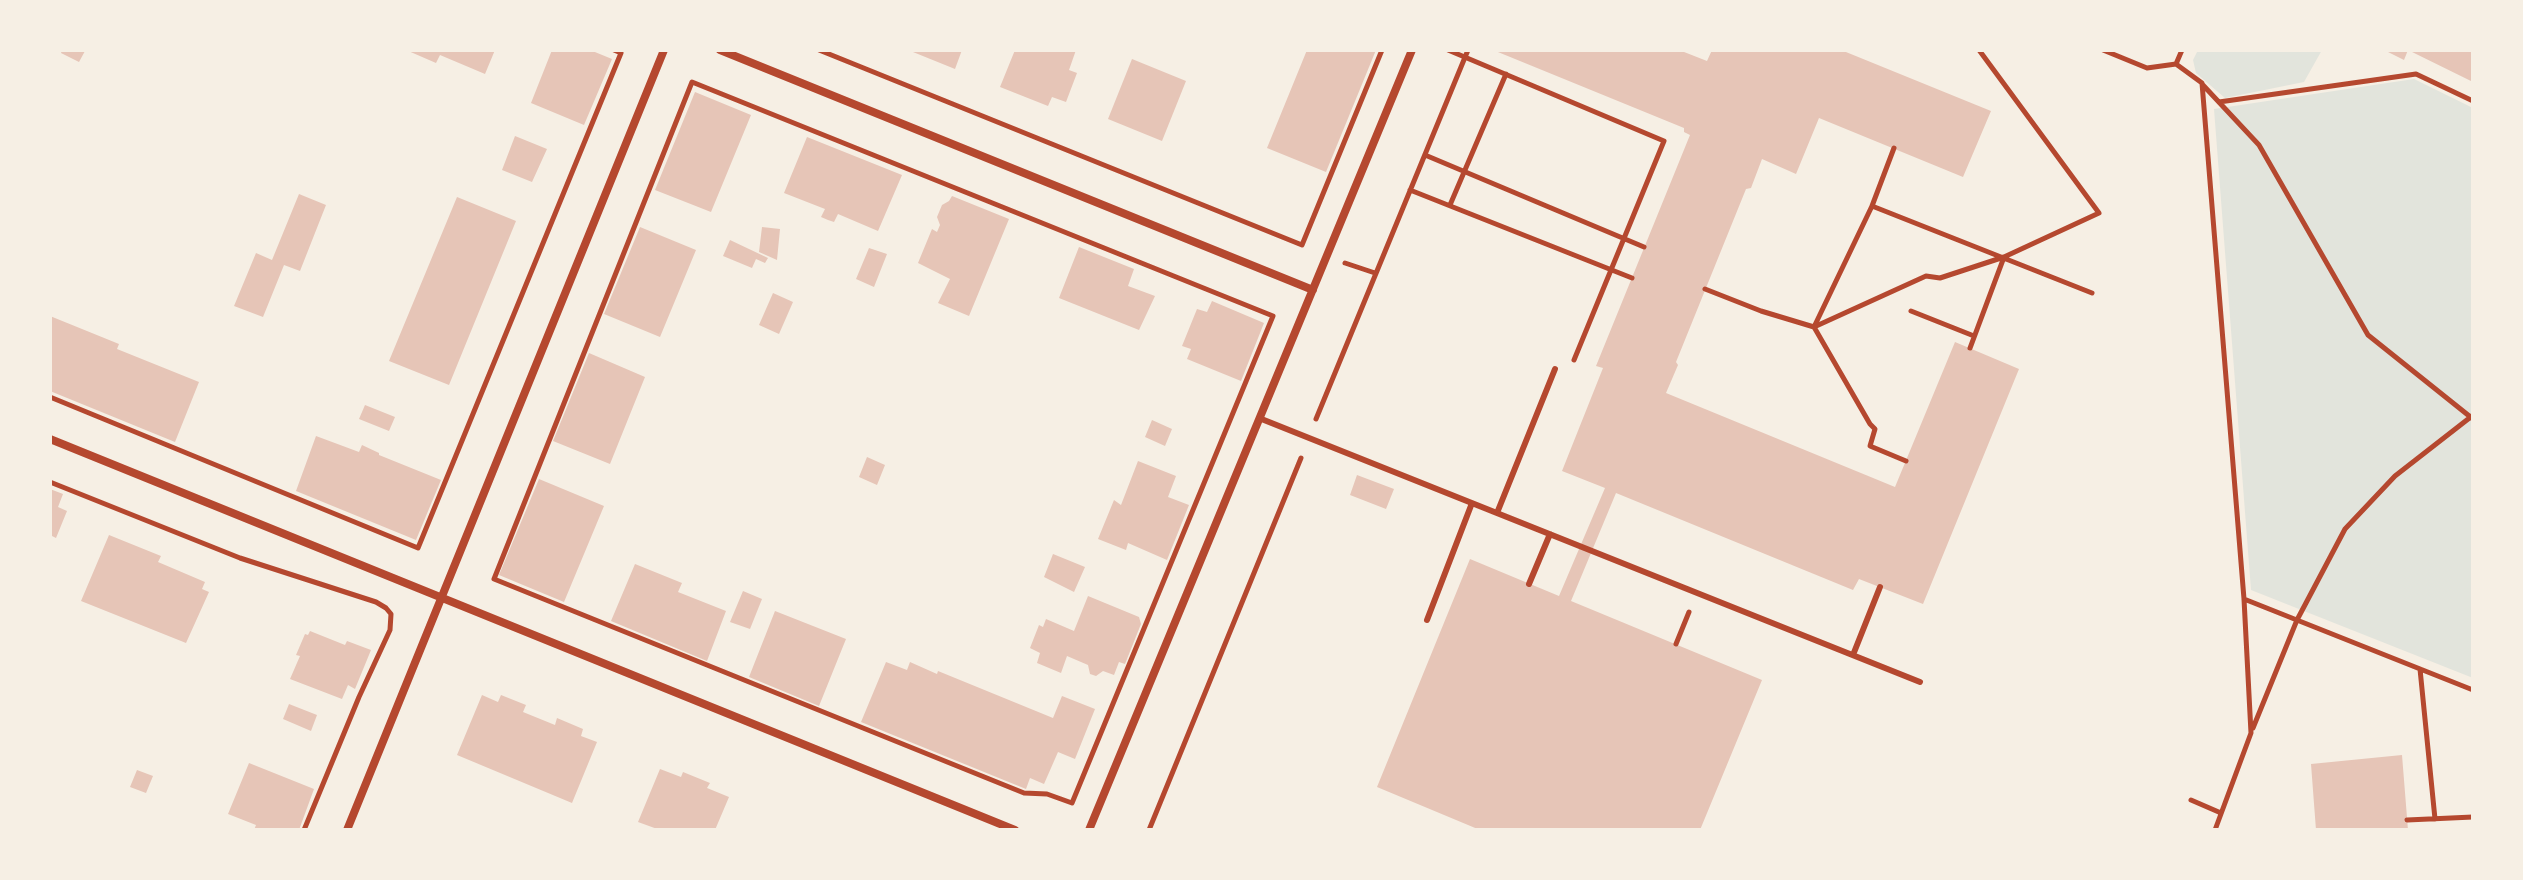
<!DOCTYPE html>
<html>
<head>
<meta charset="utf-8">
<style>
  body { margin:0 }
  #map { position:relative; width:2523px; height:880px; overflow:hidden; background:#f6efe4; font-family:"Public Sans",sans-serif }
  canvas { display:block }
  .frame { position:absolute; inset:0; border:52px solid #f6efe4; pointer-events:none }
</style>
</head>
<body>
<div id="map">
<canvas width="2523" height="880"></canvas>
<div class="frame"></div>
</div>
<script>
const ctx = document.querySelector('canvas').getContext('2d');
ctx.lineJoin = 'round';
function fill(path, color) { ctx.fillStyle = color; ctx.fill(path, 'evenodd'); }
const poly = rows => new Path2D(rows.map(r => 'M' + r).join(''));
function strokePath(path, color, width, dash) { ctx.strokeStyle = color; ctx.lineWidth = width; ctx.lineCap = dash ? 'butt' : 'round'; ctx.setLineDash(dash || []); ctx.stroke(path); }
const green = poly([
  [2198,50,2322,50,2304,82,2225,98,2196,73,2193,60],
  [2414,79,2473,108,2473,678,2251,590,2214,109]
]);
const building = poly([
  [62,50,83,50,85,51,79,62,61,53],
  [406,50,495,50,485,74,440,55,436,63],
  [552,50,590,50,612,59,584,125,531,103],
  [908,50,962,50,955,69],
  [1015,50,1076,50,1069,70,1077,73,1066,102,1052,97,1048,106,1000,87],
  [1307,50,1376,50,1326,172,1267,148],
  [1493,50,1679,50,1707,61,1712,50,1841,50,1991,111,1963,177,1819,118,1796,174,1762,159,1751,188,1746,189,1676,362,1678,365,1666,393,1895,487,1955,342,2019,369,1923,604,1859,579,1853,590,1616,493,1571,601,1762,680,1700,830,1480,830,1377,787,1470,559,1559,596,1605,488,1562,471,1603,368,1596,366,1690,135,1684,132,1684,128],
  [2384,50,2473,50,2473,82,2408,50,2404,60],
  [1132,59,1186,81,1162,141,1108,119],
  [695,92,751,115,711,212,655,190],
  [515,136,547,149,532,182,502,170],
  [807,137,902,175,878,231,838,214,834,222,828,220,821,217,825,209,784,193],
  [299,194,326,205,300,271,284,265,263,317,234,306,256,253,272,260],
  [952,196,1009,219,969,316,938,303,950,279,918,263,932,229,937,232,940,225,937,217,942,205,949,201],
  [457,197,516,221,449,385,389,361],
  [640,227,696,250,660,337,604,314],
  [762,227,780,229,777,260,759,252],
  [730,240,768,258,765,263,756,259,752,268,723,256],
  [1079,247,1134,269,1128,286,1155,296,1139,330,1059,298],
  [869,248,887,254,874,287,856,279],
  [773,293,793,302,779,334,759,325],
  [1212,301,1264,323,1241,381,1187,359,1191,349,1182,346,1197,309,1207,312],
  [50,316,119,344,117,349,199,382,175,442,50,391],
  [589,353,645,377,610,464,553,441],
  [365,405,395,417,389,431,359,419],
  [1152,420,1172,429,1165,446,1145,437],
  [316,436,359,452,362,445,379,453,379,455,441,480,416,540,296,491],
  [867,457,885,465,877,485,859,477],
  [1138,461,1176,476,1168,497,1189,505,1167,560,1128,543,1126,550,1098,539,1114,500,1121,505],
  [1357,475,1394,489,1386,509,1350,495],
  [539,479,604,506,564,602,499,575],
  [50,489,63,494,58,507,67,511,56,538,50,535],
  [109,535,161,556,158,562,205,582,202,589,209,592,186,643,81,601],
  [1053,554,1085,567,1074,592,1044,577],
  [635,564,682,583,678,592,726,611,707,661,611,621],
  [743,591,762,599,750,629,730,622],
  [1088,596,1139,617,1141,624,1125,664,1119,662,1114,675,1103,671,1096,676,1090,674,1088,665,1067,656,1061,673,1037,663,1040,653,1030,648,1039,625,1043,627,1046,619,1074,631],
  [775,611,846,639,819,706,749,677],
  [310,631,345,645,347,641,371,650,355,689,348,685,342,699,290,679,300,656,296,655,305,634,308,635],
  [886,662,907,670,910,662,937,674,938,671,1053,718,1062,696,1095,709,1075,759,1058,752,1044,784,1030,778,1026,789,861,722],
  [482,695,498,702,501,695,526,705,523,712,555,725,557,718,583,729,581,736,597,742,572,803,457,755],
  [289,704,317,715,311,731,283,719],
  [2402,755,2408,830,2316,830,2311,764],
  [249,763,314,789,299,830,254,830,256,825,228,814],
  [660,769,681,777,683,772,710,783,707,788,729,797,715,830,660,830,638,822],
  [137,770,153,776,146,793,130,787]
]);
const path = poly([
  [819,50,1302,245,1382,50],
  [1448,50,1664,141,1574,360],
  [2103,50,2147,68,2176,64,2202,83,2244,599,2251,733,2215,830],
  [2176,64,2182,50],
  [692,82,1273,316,1072,803,1047,794,1024,793,494,579,692,82],
  [2202,84,2259,145,2368,335,2473,419],
  [2219,102,2416,74,2473,101],
  [1894,148,1872,206,2092,293],
  [1425,155,1644,247],
  [1410,190,1632,278],
  [1450,205,1506,74],
  [1872,206,1814,327,1870,424,1875,429,1870,446,1906,461],
  [1345,263,1375,273],
  [1705,289,1761,311,1814,327,1926,276,1940,278,2004,257,2099,213,1979,50],
  [1911,311,1974,336],
  [1970,348,2004,257],
  [50,397,418,548,621,53,614,50],
  [1316,419,1468,50],
  [50,482,240,558,376,602,386,608,391,614,390,630,359,697,304,830],
  [2244,599,2473,690],
  [1676,644,1689,612],
  [2420,669,2435,819],
  [2253,728,2297,620,2345,529,2395,476,2472,416],
  [2191,800,2221,813],
  [2407,820,2473,817],
  [1149,830,1301,458]
]);
const service = poly([
  [1259,418,1920,682],
  [1497,513,1555,369],
  [1529,584,1550,534],
  [1427,620,1472,503],
  [1853,655,1880,587]
]);
const minor = poly([
  [720,50,1313,290],
  [50,439,1015,830],
  [347,830,664,50],
  [1089,830,1412,50]
]);
fill(green, '#e2e4dc');
fill(building, '#e6c5b7');
strokePath(path, '#b5482f', 5);
strokePath(service, '#b5482f', 6);
strokePath(minor, '#b5482f', 8);
</script>
</body>
</html>
